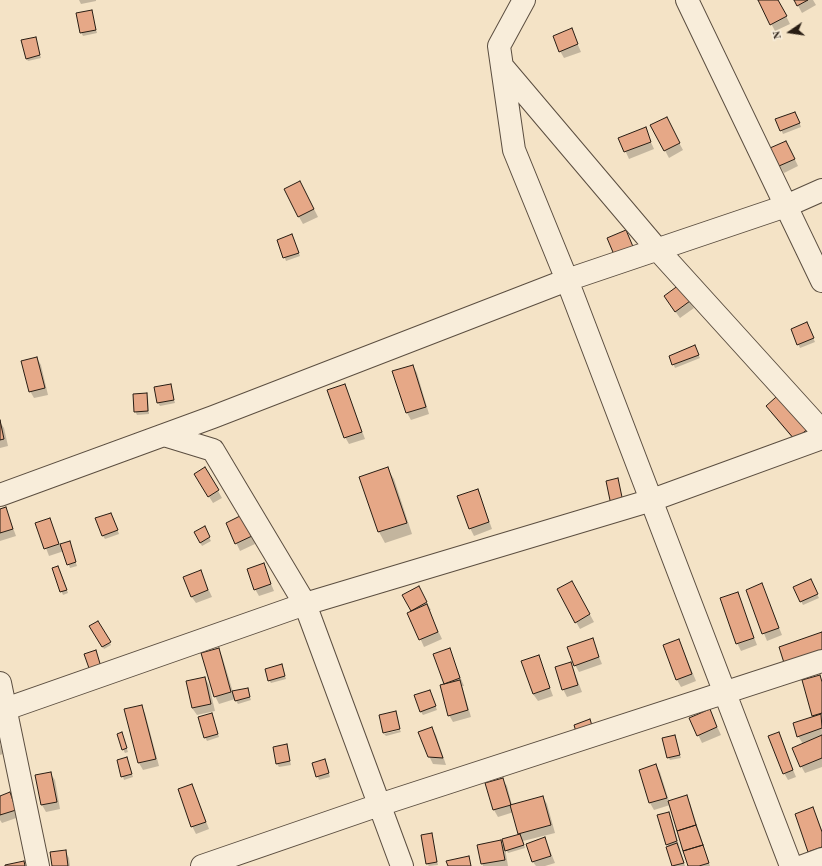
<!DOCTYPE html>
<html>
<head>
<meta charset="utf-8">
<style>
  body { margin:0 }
  #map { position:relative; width:822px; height:866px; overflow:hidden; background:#f4e3c6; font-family:"Old Standard TT",serif }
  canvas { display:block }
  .north { position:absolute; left:770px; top:12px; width:40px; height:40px; -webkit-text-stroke:3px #f8edda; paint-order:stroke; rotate:257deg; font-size:11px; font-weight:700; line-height:16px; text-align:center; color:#281d13 }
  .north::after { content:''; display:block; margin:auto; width:14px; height:18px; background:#281d13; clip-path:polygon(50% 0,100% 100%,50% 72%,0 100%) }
</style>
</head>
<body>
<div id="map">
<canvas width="822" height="866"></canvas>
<div class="north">N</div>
</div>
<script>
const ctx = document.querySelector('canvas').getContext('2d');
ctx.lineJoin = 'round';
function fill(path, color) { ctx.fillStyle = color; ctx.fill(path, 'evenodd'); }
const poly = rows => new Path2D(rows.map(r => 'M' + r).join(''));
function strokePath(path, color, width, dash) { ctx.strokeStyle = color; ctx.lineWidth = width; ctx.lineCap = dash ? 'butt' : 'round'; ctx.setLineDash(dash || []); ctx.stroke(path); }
const shadow = poly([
  [79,0,96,0,96,1,81,4],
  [759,0,778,0,790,24,775,31],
  [795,0,813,0,816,5,802,13],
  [91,11,97,33,83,36,81,32],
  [571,29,581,52,564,58,560,51],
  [35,38,41,58,28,61,26,58],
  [797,116,801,127,783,134,777,120],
  [652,126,670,126,683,150,669,158],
  [645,129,654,149,629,159,620,139],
  [790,149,798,166,784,173,780,166],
  [304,189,318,217,303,224,299,217],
  [292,235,300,256,286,261,278,240],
  [665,297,689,301,694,308,680,318],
  [808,327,815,342,800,348,792,330],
  [696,350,700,358,675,368,670,356],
  [37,358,41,365,48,395,34,398,30,391],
  [413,366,417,373,429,414,411,420,407,413],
  [170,385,175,403,160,406,158,403],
  [345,385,365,439,349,444,345,437],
  [147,394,148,398,149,414,137,415,135,411],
  [767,407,812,425,799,446,772,414],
  [0,422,4,428,8,446,0,448],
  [205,468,222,498,213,503,195,474],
  [387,468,394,479,412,534,385,543,379,532,360,477],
  [478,490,492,529,474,536,470,528],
  [6,509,16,536,0,541,0,510],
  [113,517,119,534,105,539,103,536],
  [49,519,60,545,69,542,77,566,70,568,64,551,49,556,37,524],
  [227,523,246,523,255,544,240,551],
  [204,528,211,541,202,546,195,532],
  [263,565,274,591,259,596,255,589],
  [53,569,60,570,68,593,63,595],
  [200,571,212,597,196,603,191,596],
  [572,582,594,622,580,629,558,590],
  [812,584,819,598,803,605,795,588],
  [762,585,782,635,767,641,747,591],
  [418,587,431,610,429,611,442,639,424,647,409,613,412,612,403,596],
  [737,593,757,645,741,651,737,643],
  [98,622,111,645,104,649,91,626],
  [592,639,602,664,579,672,575,665],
  [679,640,696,681,681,687,677,680],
  [218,649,222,656,233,692,247,689,251,700,238,704,235,699,219,704,215,696],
  [449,649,464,686,462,686,471,717,453,722,449,715,445,685,435,655],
  [538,656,553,696,538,701,533,694],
  [571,663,582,692,567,697,563,689],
  [283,669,286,679,271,683,269,680],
  [819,676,822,681,822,767,805,773,801,766,803,744,798,736,814,717,803,680],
  [205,678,209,685,215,711,197,715,192,708,187,682],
  [431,694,437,710,423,715,421,712],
  [141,706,145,713,159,766,143,770,139,763,126,710],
  [212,714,219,737,207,741,205,737],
  [690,718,713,718,721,735,702,743],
  [432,728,436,735,446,765,433,764,429,756],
  [400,730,401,732,386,736,384,734],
  [778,733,796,777,788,780,784,773],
  [674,736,681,758,670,760,668,757],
  [123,737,128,752,125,753,123,749],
  [0,744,3,754,0,755],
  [286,745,291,765,279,767,277,764],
  [127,758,133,777,124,780,118,760],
  [313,763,326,763,330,777,319,780],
  [656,765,660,772,669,801,686,796,690,803,710,866,689,866,670,805,654,810,650,803,640,770],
  [50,773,55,780,60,809,46,812,42,805],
  [502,779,507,786,512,805,543,797,547,804,555,833,523,841,525,848,508,853,506,849,520,835,514,812,498,817,494,810,486,784],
  [192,785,209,829,196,834,192,826],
  [10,794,19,817,2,823,0,820,0,797],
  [813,808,822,830,822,855,813,858,809,851],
  [668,813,672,821,685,866,674,866,668,848,669,848,667,844],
  [432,834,438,865,429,866,427,864],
  [545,838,555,863,545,866,536,866,533,862],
  [500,841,505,848,508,866,483,866,478,845],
  [65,851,69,858,70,866,53,866]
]);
const building = poly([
  [758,0,778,0,787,16,770,25,758,0],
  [794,0,808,0,797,6,794,0],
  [92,10,96,30,80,33,76,13,92,10],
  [572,28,578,44,559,52,553,36,572,28],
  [36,37,40,55,26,59,21,40,36,37],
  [795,112,800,123,780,131,775,119,795,112],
  [667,117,680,143,664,151,650,125,667,117],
  [646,127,651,142,624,152,618,138,646,127],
  [786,141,795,159,779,166,770,148,786,141],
  [300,181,314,209,298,217,284,189,300,181],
  [626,230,634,249,615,257,607,238,626,230],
  [292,234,299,253,283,258,277,240,292,234],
  [679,285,690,301,675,312,664,296,679,285],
  [807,322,814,338,797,345,791,329,807,322],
  [695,345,699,355,672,365,669,356,695,345],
  [37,357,45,388,29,392,21,361,37,357],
  [413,365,426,407,406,413,392,371,413,365],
  [171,384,174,400,157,403,154,387,171,384],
  [345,384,362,432,344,438,327,390,345,384],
  [784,390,813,424,795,440,766,406,784,390],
  [147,393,148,411,134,412,133,394,147,393],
  [0,420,4,439,0,440,0,420],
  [205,467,219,490,208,497,194,474,205,467],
  [388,467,407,523,378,532,359,477,388,467],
  [618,478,623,502,611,505,606,481,618,478],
  [478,489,489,522,469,529,457,496,478,489],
  [6,507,13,529,0,533,0,509,6,507],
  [111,513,118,530,102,536,95,518,111,513],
  [242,515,252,536,235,544,226,523,242,515],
  [50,518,59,544,44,549,35,523,50,518],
  [205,526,210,537,200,543,194,532,205,526],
  [70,541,76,562,67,565,60,544,70,541],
  [264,563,271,584,254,590,247,569,264,563],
  [58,566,67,590,60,592,52,568,58,566],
  [201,570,208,590,191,597,183,577,201,570],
  [811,579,818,594,800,602,793,587,811,579],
  [572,581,590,614,575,623,557,589,572,581],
  [762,583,779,628,762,634,746,590,762,583],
  [419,586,427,602,411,611,402,595,419,586],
  [738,592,754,638,736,644,720,598,738,592],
  [427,604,438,632,419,640,407,613,427,604],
  [98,621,111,642,102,647,89,626,98,621],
  [822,632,822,653,785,666,779,647,822,632],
  [593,638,599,657,574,666,567,647,593,638],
  [679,639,692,674,676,680,663,645,679,639],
  [219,648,231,692,214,697,201,653,219,648],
  [450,648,460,678,444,684,433,654,450,648],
  [96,650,101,667,90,671,84,654,96,650],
  [539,655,550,688,533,694,521,661,539,655],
  [571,662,578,685,562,690,555,667,571,662],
  [282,664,285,676,268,681,265,669,282,664],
  [820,675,822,682,822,713,812,716,802,680,820,675],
  [205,677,211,704,192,708,186,681,205,677],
  [460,680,468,710,448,716,440,685,460,680],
  [248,688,250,697,235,701,232,691,248,688],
  [430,690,436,706,420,712,414,695,430,690],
  [142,705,156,759,138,763,124,709,142,705],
  [710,709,717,727,697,736,689,718,710,709],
  [396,711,400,729,383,733,379,715,396,711],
  [212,713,218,734,204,738,198,717,212,713],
  [821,714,822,728,797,737,793,723,821,714],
  [590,719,593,729,577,735,574,725,590,719],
  [432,727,443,758,428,757,418,732,432,727],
  [122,732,127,748,122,750,117,734,122,732],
  [779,732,793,770,783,774,768,736,779,732],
  [675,735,680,755,667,758,662,738,675,735],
  [822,735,822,758,800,767,792,748,822,735],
  [287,744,290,761,276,764,273,747,287,744],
  [127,757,132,774,121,777,117,760,127,757],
  [325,759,329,773,316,777,312,763,325,759],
  [656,764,667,798,649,803,639,770,656,764],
  [51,772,57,802,41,805,35,775,51,772],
  [503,778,511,805,493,810,485,783,503,778],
  [192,784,206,822,191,827,178,789,192,784],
  [10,792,16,810,0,815,0,796,10,792],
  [687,795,696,825,677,831,668,801,687,795],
  [543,796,551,825,518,834,510,805,543,796],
  [813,807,822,832,822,847,808,852,795,814,813,807],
  [669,812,677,841,666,845,657,815,669,812],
  [696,825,703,845,683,851,677,831,696,825],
  [432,833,437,862,426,864,421,835,432,833],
  [520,834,524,845,505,851,502,839,520,834],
  [545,837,551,856,532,862,526,844,545,837],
  [501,840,505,860,481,864,477,845,501,840],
  [677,843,684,863,672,866,666,847,677,843],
  [703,845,709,863,699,866,688,866,683,851,703,845],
  [66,850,68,866,52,866,50,852,66,850],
  [469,856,471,866,448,866,446,861,469,856],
  [24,861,25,866,5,866,5,865,24,861]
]);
const minor = poly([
  [524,0,499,46,514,150,567,280,791,866],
  [687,0,822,281],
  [502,66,657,249,822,431],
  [164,435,213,450,305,604,402,866],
  [0,495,213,417,567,280,786,206,822,190],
  [0,683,38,866],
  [0,711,305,604,652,500,822,438],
  [202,866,379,805,822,661],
  [803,866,822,859]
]);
fill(shadow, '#0003');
fill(building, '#e6a887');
strokePath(building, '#281d13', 1);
strokePath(minor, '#5b4e40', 24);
strokePath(minor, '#f8edda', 22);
</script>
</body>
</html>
